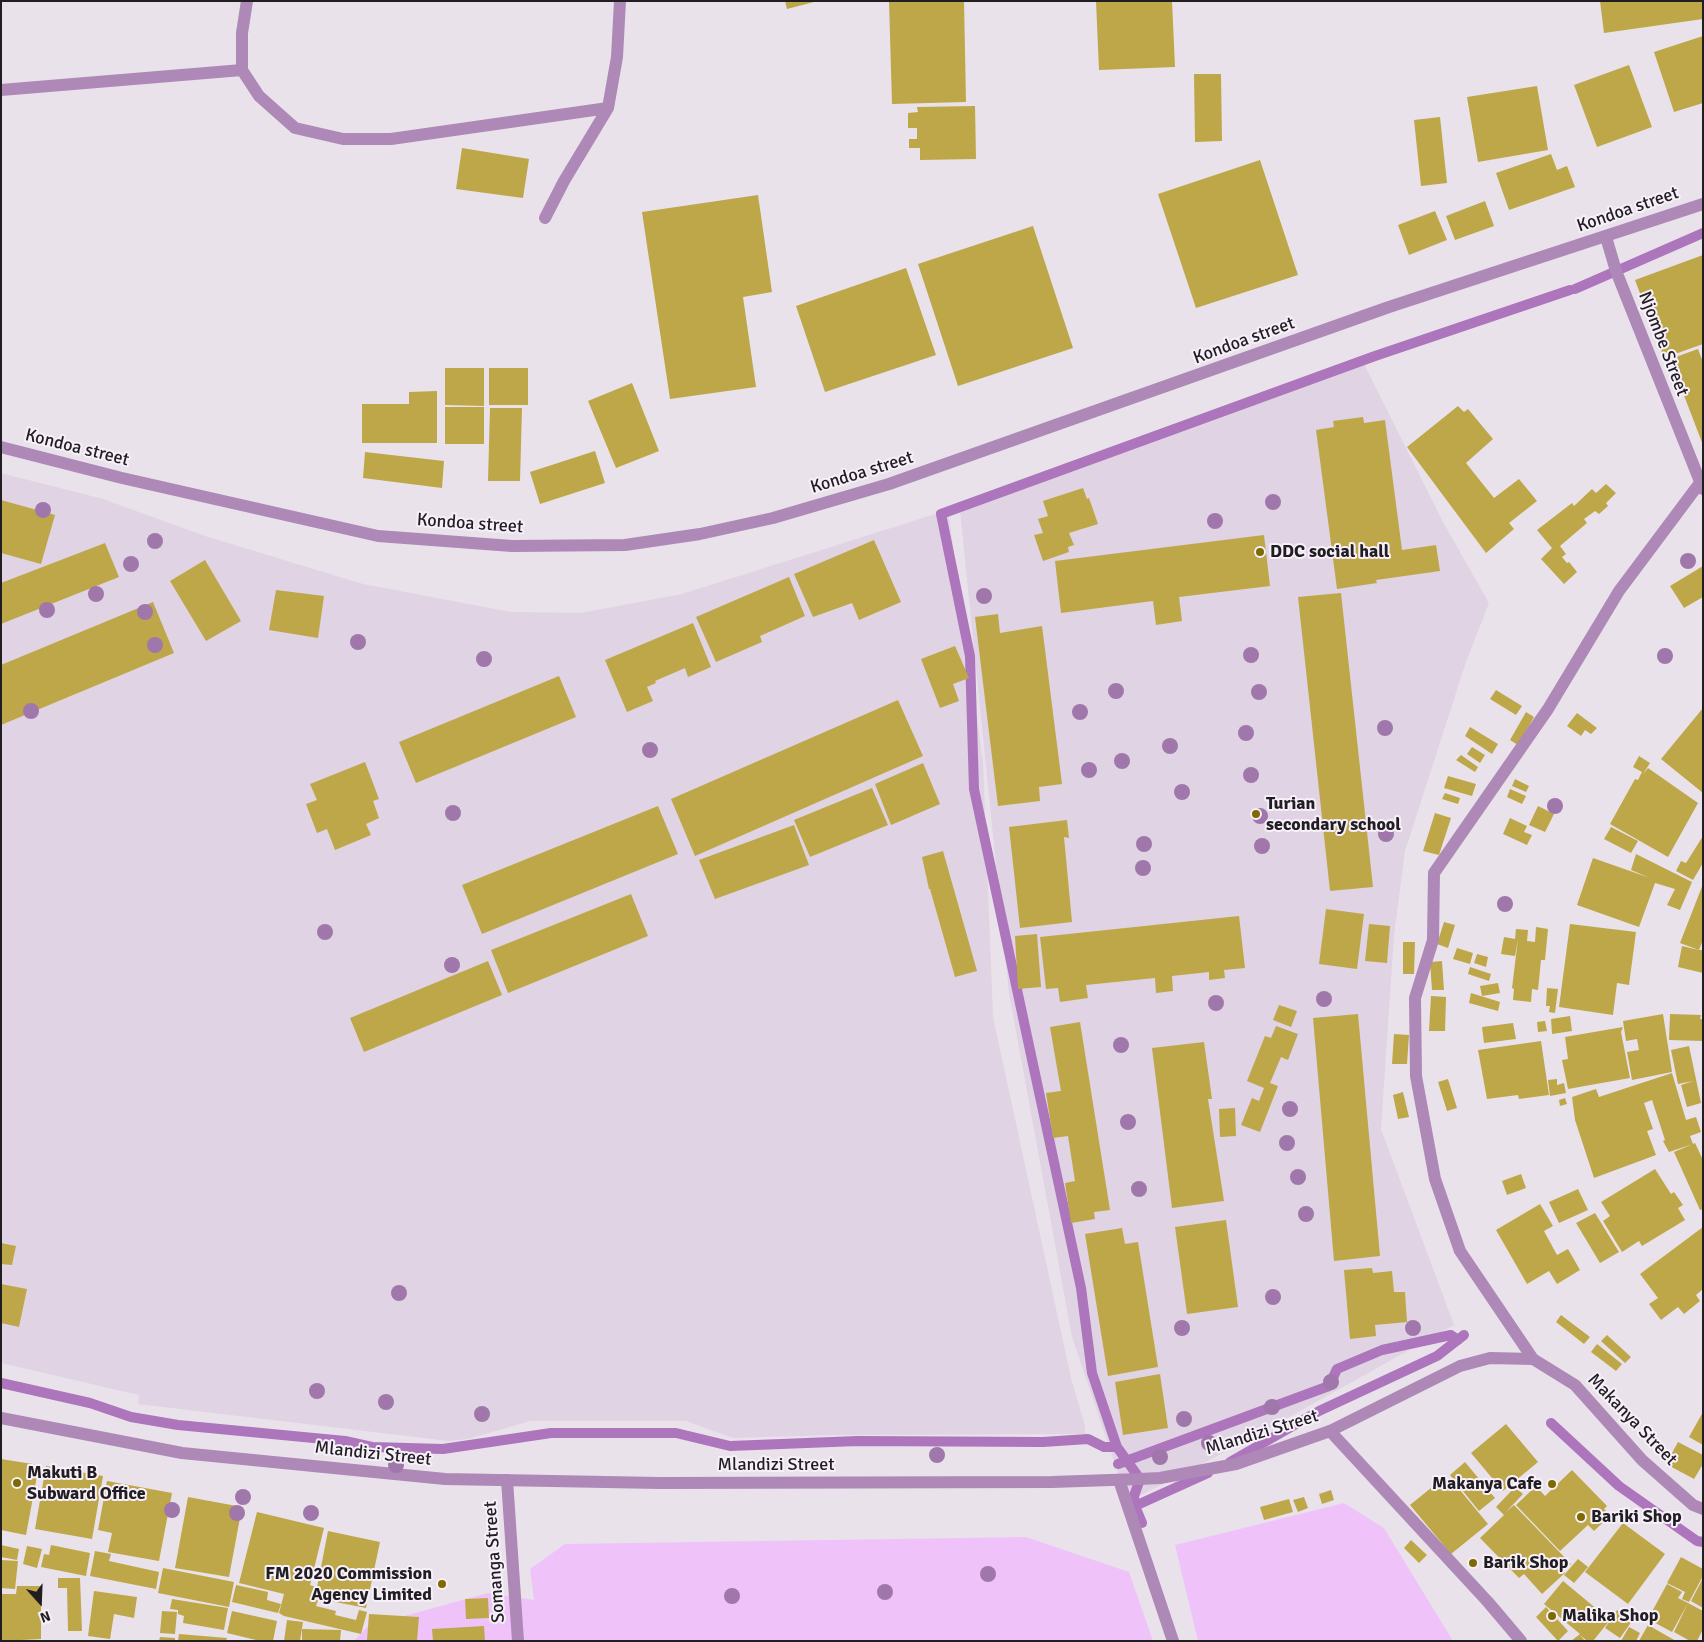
<!DOCTYPE html>
<html>
<head>
<meta charset="utf-8">
<style>
  body { margin:0 }
  #map { position:relative; width:1704px; height:1642px; overflow:hidden; background:#e9e2eb; font-family:Signika,sans-serif }
  canvas { display:block }
  .frame { position:absolute; inset:0; border:2px solid #211e22; pointer-events:none }
  .north { position:absolute; left:15px; top:1577px; width:50px; height:50px; -webkit-text-stroke:4px #f7eff9; paint-order:stroke; rotate:160deg; font-size:14px; font-weight:700; line-height:20px; text-align:center; color:#211e22 }
  .north::after { content:''; display:block; margin:auto; width:18px; height:22px; background:#211e22; clip-path:polygon(50% 0,100% 100%,50% 72%,0 100%) }
</style>
</head>
<body>
<div id="map">
<canvas width="1704" height="1642"></canvas>
<div class="frame"></div>
<div class="north">N</div>
</div>
<script>
const ctx = document.querySelector('canvas').getContext('2d');
ctx.lineJoin = 'round';
function fill(path, color) { ctx.fillStyle = color; ctx.fill(path, 'evenodd'); }
const poly = rows => new Path2D(rows.map(r => 'M' + r).join(''));
function strokePath(path, color, width, dash) { ctx.strokeStyle = color; ctx.lineWidth = width; ctx.lineCap = dash ? 'butt' : 'round'; ctx.setLineDash(dash || []); ctx.stroke(path); }
function write(font, color, halo, rows, align = 'center') {
  ctx.font = font + ' Signika,sans-serif'; ctx.lineWidth = 4; ctx.setLineDash([]); ctx.textBaseline = 'middle'; ctx.strokeStyle = halo; ctx.fillStyle = color; for (const [text, x, y, turn = 0] of rows) {
    ctx.save(); ctx.translate(x, y); ctx.rotate((+turn || 0) * Math.PI / 180); ctx.textAlign = isNaN(turn) ? turn : align; if (halo) ctx.strokeText(text, 0, 0); ctx.fillText(text, 0, 0); ctx.restore();
  }
}
const built = poly([
  [1364,364,1443,522,1489,603,1466,662,1405,851,1394,935,1381,1129,1454,1325,1248,1440,1128,1502,1072,1337,1009,993,960,510],
  [1,473,103,499,205,536,363,584,511,612,581,613,682,594,948,510,983,762,993,1017,1071,1378,1085,1426,1085,1434,833,1435,733,1438,686,1421,530,1421,468,1439,449,1441,138,1404,139,1395,1,1363]
]);
const green = poly([
  [1344,1503,1384,1528,1453,1641,1198,1641,1175,1545],
  [1026,1537,1129,1572,1153,1641,354,1641,368,1626,488,1593,534,1600,530,1569,565,1544]
]);
const stream = poly([
  [1575,289,1703,233],
  [1,1383,90,1403,131,1417,178,1425,345,1441,372,1447,443,1449,551,1433,676,1433,730,1446,858,1441,1043,1442,1088,1439,1104,1447,1117,1447],
  [1551,1423,1619,1486,1697,1541,1703,1542],
  [1230,1462,1319,1411,1437,1356,1464,1335],
  [1118,1464,1329,1386,1337,1369,1382,1350,1451,1335,1458,1340],
  [1135,1506,1208,1473],
  [1142,1523,1135,1506,1134,1496,1140,1479,1117,1447,1092,1373,1081,1288,974,789,970,656,941,514,1375,356,1570,290]
]);
const building = poly([
  [785,1,814,1,814,2,787,9],
  [889,1,964,1,966,102,892,104],
  [1096,1,1172,1,1175,67,1099,70],
  [1600,1,1703,1,1703,19,1604,33],
  [1703,36,1703,103,1674,112,1654,52],
  [1629,65,1652,127,1597,147,1574,85],
  [1194,74,1221,74,1222,141,1195,142],
  [1537,86,1548,150,1478,162,1467,97],
  [975,106,976,159,920,160,920,148,909,148,909,139,917,139,917,128,908,128,908,113,918,112,917,107],
  [1440,117,1447,183,1421,186,1414,120],
  [462,148,529,159,523,198,456,189],
  [1551,154,1557,170,1567,166,1575,187,1509,210,1496,173],
  [1260,160,1298,275,1196,308,1158,194],
  [758,195,772,292,743,297,756,387,670,399,642,212],
  [1485,201,1494,226,1455,240,1446,216],
  [1435,211,1447,240,1409,255,1398,225],
  [1033,226,1073,348,958,386,918,264],
  [1703,255,1703,344,1664,358,1635,280],
  [906,268,936,355,825,392,796,306],
  [1698,349,1703,362,1703,445,1670,359],
  [445,368,484,368,484,406,445,405],
  [489,368,528,368,528,405,489,405],
  [632,383,659,451,616,468,588,401],
  [437,391,437,443,362,443,362,404,409,404,409,392],
  [1458,406,1464,412,1468,409,1493,439,1466,463,1494,498,1519,479,1537,501,1509,523,1514,529,1486,553,1407,447],
  [445,407,484,407,484,444,445,444],
  [490,408,522,408,520,481,488,481],
  [1363,417,1364,423,1385,420,1402,550,1436,545,1440,571,1376,580,1377,583,1337,589,1316,430,1334,427,1333,421],
  [595,451,605,483,540,504,530,472],
  [365,452,444,461,442,488,363,478],
  [1606,484,1616,493,1606,503,1608,506,1599,514,1595,511,1584,519,1587,523,1560,546,1566,554,1562,557,1567,563,1569,562,1577,572,1564,584,1541,559,1552,548,1537,530,1572,503,1574,506,1592,489,1596,493],
  [1083,488,1087,499,1089,498,1098,524,1069,533,1074,545,1068,547,1069,552,1043,561,1034,535,1043,533,1038,519,1048,516,1043,501],
  [1,500,55,515,41,564,1,553],
  [1264,535,1270,586,1179,597,1182,621,1156,625,1153,601,1061,613,1055,561],
  [874,540,901,602,859,620,852,603,813,617,794,574],
  [105,543,119,577,1,624,1,583],
  [205,560,241,621,206,641,170,581],
  [1703,566,1703,597,1684,608,1670,586],
  [789,577,805,616,760,636,762,642,716,662,696,617],
  [276,590,324,596,318,638,269,630],
  [1341,593,1373,887,1330,891,1298,597],
  [153,602,174,653,1,725,1,665],
  [998,614,1000,633,1042,626,1062,784,1039,787,1040,801,998,806,975,617],
  [693,623,711,667,688,677,685,668,655,681,656,683,647,687,653,701,627,712,605,660],
  [955,646,969,678,953,684,959,701,940,708,921,659],
  [559,676,576,717,416,783,399,742],
  [1496,690,1522,706,1516,715,1490,699],
  [898,700,923,756,695,856,671,799],
  [1703,708,1703,793,1661,759],
  [1526,712,1534,717,1518,745,1510,740],
  [1577,713,1597,728,1591,734,1585,730,1581,736,1567,726],
  [1470,727,1498,744,1492,754,1465,736],
  [1472,747,1485,755,1480,763,1467,754],
  [1461,755,1478,767,1475,772,1456,760],
  [1639,756,1650,763,1643,774,1648,768,1698,803,1668,857,1610,824,1635,779,1638,780,1642,772,1633,767],
  [365,762,379,799,373,801,379,818,366,824,371,835,335,850,327,829,317,833,306,804,317,800,310,784],
  [923,763,940,804,891,825,875,784],
  [1448,776,1476,784,1472,796,1444,788],
  [1515,779,1529,786,1526,792,1512,786],
  [872,788,888,825,810,857,794,820],
  [1510,789,1526,796,1522,804,1507,797],
  [1445,793,1460,798,1458,804,1442,799],
  [658,806,678,854,482,934,462,885],
  [1538,806,1554,814,1545,832,1529,825],
  [1435,813,1451,818,1439,855,1423,851],
  [1510,818,1527,826,1524,832,1532,835,1527,845,1503,834],
  [1067,820,1069,838,1064,837,1072,922,1020,928,1009,827],
  [794,825,809,865,715,899,699,860],
  [1611,827,1638,841,1631,853,1604,839],
  [1703,836,1703,863,1693,880,1676,871,1681,861,1686,863],
  [943,851,977,971,955,977,930,889,929,889,922,857],
  [1636,854,1692,882,1680,910,1667,905,1675,889,1655,883,1639,927,1577,905,1593,858,1650,878,1631,870],
  [1703,884,1703,940,1699,950,1703,950,1703,973,1678,967,1682,946,1699,950,1680,943],
  [631,894,648,936,508,993,491,950],
  [1326,909,1364,914,1357,969,1319,964],
  [1239,916,1245,968,1224,970,1225,978,1209,980,1209,972,1172,976,1173,991,1156,993,1155,978,1086,985,1088,998,1060,1002,1058,988,1046,989,1040,937],
  [1444,922,1455,925,1448,948,1437,944],
  [1369,924,1390,926,1387,963,1365,961],
  [1570,924,1636,932,1629,985,1617,983,1613,1015,1559,1007],
  [1536,927,1548,929,1545,960,1541,960,1538,990,1532,989,1531,1002,1513,1000,1514,989,1512,988,1518,939,1515,956,1501,954,1504,937,1515,939,1516,929,1528,930,1527,941,1535,942],
  [1037,934,1041,987,1018,989,1015,936],
  [1403,942,1415,942,1414,974,1403,974],
  [1457,948,1473,953,1470,964,1453,959],
  [1477,954,1488,957,1486,967,1474,963],
  [488,961,502,995,364,1052,350,1018],
  [1442,961,1444,990,1432,990,1430,962],
  [1470,967,1491,974,1489,981,1468,974],
  [1498,983,1500,993,1482,996,1480,986],
  [1547,988,1558,989,1555,1013,1549,1012,1550,1006,1546,1006],
  [1471,993,1500,1002,1498,1011,1469,1003],
  [1431,996,1446,997,1445,1031,1429,1031],
  [1279,1005,1297,1011,1291,1027,1273,1020],
  [1358,1014,1380,1256,1334,1261,1313,1018],
  [1663,1014,1672,1072,1632,1080,1627,1052,1639,1050,1637,1039,1626,1041,1623,1021],
  [1670,1014,1701,1015,1700,1019,1703,1019,1703,1041,1669,1040],
  [1570,1016,1572,1031,1552,1034,1551,1019],
  [1545,1021,1547,1031,1538,1032,1537,1022],
  [1080,1022,1110,1210,1094,1212,1095,1219,1071,1223,1065,1183,1075,1181,1068,1136,1053,1138,1046,1093,1061,1091,1050,1027],
  [1513,1023,1516,1039,1484,1043,1482,1027],
  [1276,1026,1298,1034,1288,1060,1281,1057,1270,1083,1278,1086,1260,1132,1241,1125,1252,1098,1259,1101,1264,1088,1247,1081,1265,1036,1271,1038],
  [1623,1027,1621,1032,1630,1078,1568,1089,1562,1060,1568,1059,1565,1037],
  [1394,1034,1409,1035,1407,1064,1392,1064],
  [1541,1041,1549,1095,1519,1099,1518,1095,1487,1099,1478,1050],
  [1204,1042,1212,1099,1208,1099,1224,1201,1172,1208,1152,1048],
  [1689,1046,1701,1103,1687,1107,1681,1085,1693,1081,1678,1084,1671,1050],
  [1672,1073,1686,1120,1696,1117,1701,1132,1690,1136,1693,1144,1669,1152,1663,1141,1665,1140,1652,1100,1644,1103,1653,1129,1647,1131,1656,1155,1594,1178,1575,1120,1572,1097,1596,1089,1599,1097],
  [1448,1079,1457,1108,1447,1111,1438,1082],
  [1557,1079,1557,1085,1564,1083,1566,1093,1550,1096,1548,1080],
  [1403,1092,1409,1117,1398,1119,1393,1095],
  [1565,1098,1567,1104,1560,1106,1559,1100],
  [1235,1108,1236,1136,1220,1137,1219,1109],
  [1695,1143,1703,1160,1703,1209,1700,1210,1674,1152],
  [1655,1169,1671,1194,1674,1192,1683,1205,1678,1208,1685,1220,1642,1246,1639,1241,1622,1252,1603,1221,1610,1216,1601,1202],
  [1521,1174,1526,1188,1507,1195,1502,1181],
  [1578,1189,1588,1210,1559,1223,1549,1202],
  [1540,1204,1553,1226,1544,1231,1557,1255,1568,1249,1580,1270,1557,1284,1549,1271,1527,1284,1496,1230],
  [1595,1213,1619,1252,1600,1263,1576,1223],
  [1226,1220,1238,1307,1187,1314,1175,1227],
  [1703,1227,1703,1289,1696,1295,1700,1301,1684,1314,1678,1307,1661,1320,1649,1304,1658,1298,1640,1274],
  [1122,1228,1125,1244,1138,1242,1158,1367,1108,1376,1085,1234],
  [1,1243,16,1246,12,1265,1,1264],
  [1372,1268,1373,1273,1392,1271,1394,1292,1405,1292,1407,1322,1375,1325,1376,1336,1350,1339,1344,1270],
  [1,1284,27,1289,19,1327,1,1323],
  [1561,1315,1590,1337,1584,1344,1556,1322],
  [1607,1335,1631,1357,1625,1363,1601,1341],
  [1597,1344,1622,1364,1616,1371,1591,1352],
  [1160,1374,1168,1428,1123,1435,1115,1382],
  [1703,1412,1703,1445,1689,1437],
  [1506,1424,1538,1462,1503,1491,1471,1453],
  [1678,1442,1703,1455,1703,1464,1694,1479,1666,1464],
  [1,1459,39,1465,26,1535,1,1530],
  [1465,1462,1495,1498,1479,1511,1450,1475],
  [46,1466,103,1476,92,1539,35,1529],
  [1572,1470,1607,1506,1604,1509,1611,1515,1594,1531,1588,1525,1560,1551,1516,1505,1536,1486,1545,1496],
  [1450,1478,1488,1524,1451,1554,1410,1505,1442,1479,1445,1482],
  [107,1481,172,1493,159,1561,108,1552,112,1533,98,1530],
  [1515,1487,1523,1494,1506,1512,1514,1505,1571,1564,1563,1571,1565,1573,1542,1594,1524,1574,1519,1578,1480,1538,1504,1515,1496,1507],
  [1331,1490,1334,1500,1322,1504,1319,1494],
  [188,1497,242,1507,229,1577,175,1568],
  [1304,1497,1308,1508,1298,1512,1293,1500],
  [1289,1499,1293,1512,1264,1520,1260,1507],
  [257,1512,324,1528,310,1585,316,1587,313,1599,318,1600,316,1606,336,1611,335,1615,356,1620,359,1610,367,1612,361,1634,284,1616,279,1613,284,1594,239,1583],
  [1623,1523,1665,1554,1628,1604,1585,1572],
  [328,1531,380,1542,366,1608,315,1598],
  [1411,1540,1427,1555,1419,1563,1404,1548],
  [1,1545,19,1549,17,1560,1,1557],
  [51,1545,90,1553,86,1576,41,1567,44,1554,49,1555],
  [27,1546,42,1549,37,1568,23,1564],
  [95,1551,111,1554,109,1561,159,1572,156,1589,90,1576],
  [1681,1557,1703,1569,1703,1576,1689,1602,1682,1599,1685,1592,1667,1583],
  [1578,1559,1588,1567,1574,1583,1564,1575],
  [1,1560,18,1561,15,1589,1,1588],
  [163,1568,234,1582,229,1607,158,1593],
  [58,1578,80,1578,82,1631,68,1631,67,1588,58,1588],
  [1703,1578,1703,1608,1691,1601],
  [1563,1581,1610,1620,1593,1641,1587,1641,1580,1635,1585,1641,1571,1641,1580,1634,1544,1604],
  [1667,1584,1682,1592,1678,1598,1688,1603,1672,1632,1648,1619],
  [236,1585,268,1592,267,1600,281,1604,278,1613,232,1602],
  [17,1586,41,1586,41,1639,1,1641,1,1594,16,1594],
  [94,1591,137,1597,134,1618,114,1614,110,1639,88,1636],
  [488,1598,489,1618,466,1619,465,1599],
  [172,1599,228,1608,224,1630,183,1623,184,1616,178,1614,178,1610,170,1609],
  [1688,1603,1703,1611,1703,1629,1697,1641,1690,1641,1674,1632],
  [1546,1607,1568,1631,1558,1641,1536,1617],
  [1617,1610,1632,1621,1620,1638,1605,1628],
  [162,1611,177,1612,175,1634,160,1633],
  [232,1611,277,1621,273,1641,260,1641,227,1633],
  [369,1614,419,1617,417,1641,367,1640],
  [287,1620,303,1622,300,1641,284,1641],
  [1648,1625,1676,1641,1639,1641],
  [484,1626,485,1641,433,1641,432,1629],
  [1629,1627,1640,1633,1636,1641,1621,1641],
  [302,1629,341,1630,340,1641,302,1641],
  [179,1634,227,1638,226,1641,178,1641],
  [160,1637,175,1638,175,1641,159,1641]
]);
const service = poly([
  [247,1,242,33,242,70,259,96,295,128,343,139,391,139,608,108],
  [1,90,242,70],
  [545,218,564,181,608,108,617,57,620,1],
  [1119,1480,1173,1641]
]);
const minor = poly([
  [1606,237,1616,271,1703,489],
  [1533,1359,1460,1251,1435,1179,1416,1076,1415,998,1433,940,1434,873,1548,709,1619,591,1699,484],
  [1330,1431,1488,1602,1521,1641],
  [507,1480,518,1641]
]);
const tertiary = poly([
  [1,447,122,478,378,536,512,546,625,545,700,534,773,518,889,484,1389,307,1703,204],
  [1,1418,182,1453,445,1479,659,1483,1052,1482,1140,1479,1160,1478,1236,1464,1330,1431,1460,1366,1490,1358,1533,1359,1575,1385,1642,1460,1693,1505,1703,1509]
]);
const trees = [
  [1273,502],
  [43,510],
  [1215,521],
  [155,541],
  [1688,561],
  [131,564],
  [96,594],
  [984,596],
  [47,610],
  [145,612],
  [358,642],
  [155,645],
  [1251,655],
  [1665,656],
  [484,659],
  [1116,691],
  [1259,692],
  [31,711],
  [1080,712],
  [1385,728],
  [1246,733],
  [1170,746],
  [650,750],
  [1122,761],
  [1089,770],
  [1251,775],
  [1182,792],
  [1555,806],
  [453,813],
  [1260,816],
  [1386,834],
  [1144,844],
  [1262,846],
  [1143,868],
  [1505,904],
  [325,932],
  [452,965],
  [1324,999],
  [1216,1003],
  [1121,1045],
  [1290,1109],
  [1128,1122],
  [1287,1143],
  [1298,1177],
  [1139,1189],
  [1306,1214],
  [399,1293],
  [1273,1297],
  [1182,1328],
  [1413,1328],
  [1331,1382],
  [317,1391],
  [386,1402],
  [1272,1407],
  [482,1414],
  [1184,1419],
  [1209,1443],
  [937,1455],
  [1160,1457],
  [396,1465],
  [243,1497],
  [172,1510],
  [237,1513],
  [311,1513],
  [988,1574],
  [885,1592],
  [732,1596]
];
const markers = [
  [1260,552,5,"#7e6a03"],
  [1256,814,5,"#7e6a03"],
  [17,1483,5,"#7e6a03"],
  [1552,1484,5,"#7e6a03"],
  [1581,1517,5,"#7e6a03"],
  [1473,1563,5,"#7e6a03"],
  [442,1584,5,"#7e6a03"],
  [1552,1616,5,"#7e6a03"]
];
const streetNames = [
  ["Kondoa street",1628,210,-19],
  ["Kondoa street",1244,341,-20],
  ["Njombe Street",1663,344,69],
  ["Kondoa street",77,448,14],
  ["Kondoa street",862,473,-17],
  ["Kondoa street",470,524,4],
  ["Makanya Street",1632,1420,46],
  ["Mlandizi Street",1262,1433,-17],
  ["Mlandizi Street",373,1454,6],
  ["Mlandizi Street",776,1465],
  ["Somanga Street",495,1562,-94]
];
const poiNames = [
  ["DDC social hall",1270,552],
  ["Turian",1266,804],
  ["secondary school",1266,825],
  ["Makuti B",27,1473],
  ["Subward Office",27,1494],
  ["Makanya Cafe",1542,1484,"right"],
  ["Bariki Shop",1591,1517],
  ["Barik Shop",1483,1563],
  ["FM 2020 Commission",432,1574,"right"],
  ["Agency Limited",432,1595,"right"],
  ["Malika Shop",1562,1616]
];
fill(built, '#e0d3e3');
fill(green, '#efc3fa');
strokePath(stream, '#ad75bb', 10);
fill(building, '#bea748');
strokePath(service, '#ae88b7', 12);
strokePath(minor, '#ae88b7', 12);
strokePath(tertiary, '#ae88b7', 12);
ctx.fillStyle = '#a077aa';
for (const [x, y] of trees) { ctx.beginPath(); ctx.arc(x, y, 8, 0, 2 * Math.PI); ctx.fill(); }
for (const [x, y, r, color] of markers) { const dot = new Path2D(); dot.arc(x, y, r, 0, 2 * Math.PI); ctx.fillStyle = color; ctx.fill(dot); strokePath(dot, '#f7eff9', 2); }
write('18px', '#211e22', '#f7eff9', streetNames);
write('bold 18px', '#211e22', '#f7eff9', poiNames, 'left');
</script>
</body>
</html>
